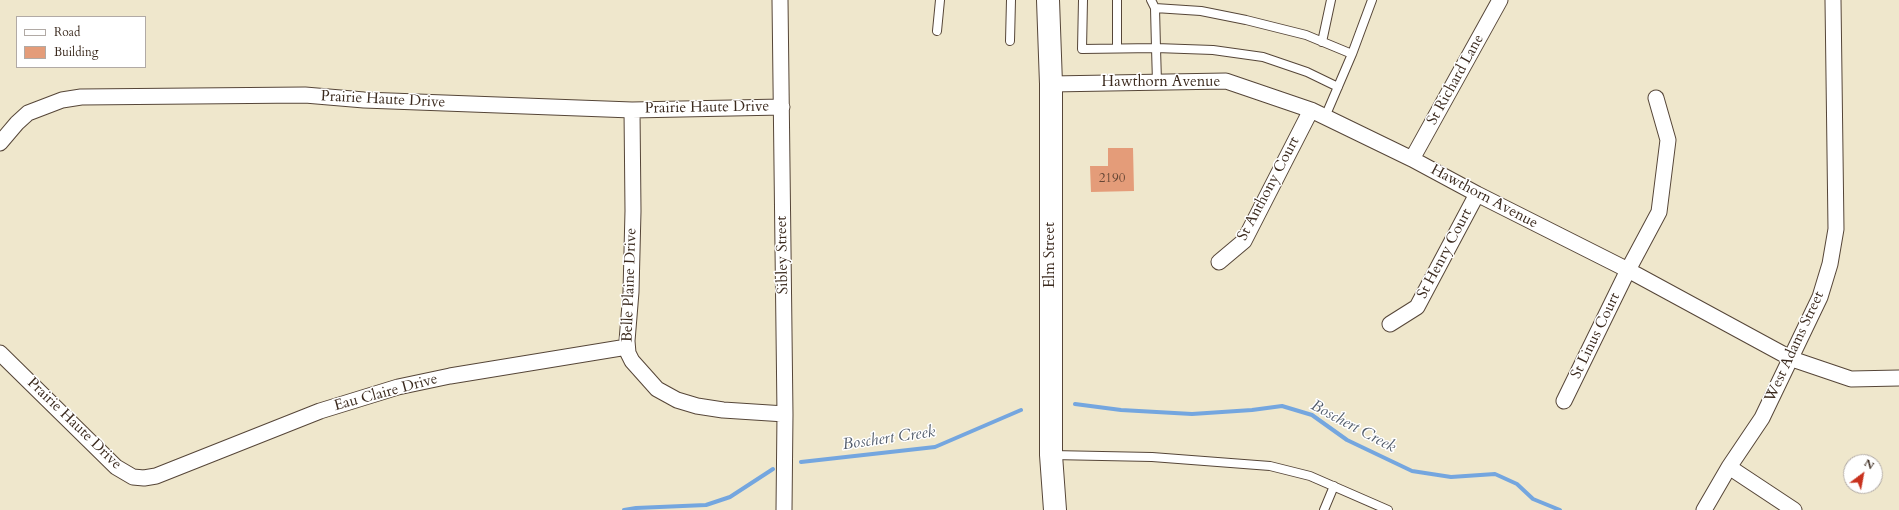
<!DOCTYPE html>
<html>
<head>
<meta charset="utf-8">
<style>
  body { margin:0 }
  #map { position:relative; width:1899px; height:510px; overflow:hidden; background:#efe7cc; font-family:Cardo,serif }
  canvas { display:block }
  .legend { position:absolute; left:16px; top:16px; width:130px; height:52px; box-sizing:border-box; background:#fff; border:1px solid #b1aaa5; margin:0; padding:5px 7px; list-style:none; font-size:12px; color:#3b2a1e }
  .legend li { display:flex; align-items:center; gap:8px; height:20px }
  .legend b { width:20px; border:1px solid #b1aaa5 }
  .north { position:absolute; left:1843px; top:454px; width:40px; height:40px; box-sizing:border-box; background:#fff; border:1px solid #b1aaa5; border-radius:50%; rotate:32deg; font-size:11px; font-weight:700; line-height:16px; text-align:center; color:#3b2a1e }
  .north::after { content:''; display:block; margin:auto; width:14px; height:18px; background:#c8321e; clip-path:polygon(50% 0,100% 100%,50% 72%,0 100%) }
</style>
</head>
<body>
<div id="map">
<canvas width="1899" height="510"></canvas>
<ul class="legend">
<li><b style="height:5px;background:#fff"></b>Road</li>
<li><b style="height:11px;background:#e49c79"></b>Building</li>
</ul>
<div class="north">N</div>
</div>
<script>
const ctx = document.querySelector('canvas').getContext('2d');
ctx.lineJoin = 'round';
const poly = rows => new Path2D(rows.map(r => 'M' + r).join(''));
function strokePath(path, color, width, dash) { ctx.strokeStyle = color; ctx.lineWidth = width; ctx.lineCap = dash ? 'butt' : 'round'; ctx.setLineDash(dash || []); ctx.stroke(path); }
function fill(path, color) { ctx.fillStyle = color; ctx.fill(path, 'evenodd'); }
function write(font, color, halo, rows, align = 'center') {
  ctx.font = font + ' Cardo,serif'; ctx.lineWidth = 3; ctx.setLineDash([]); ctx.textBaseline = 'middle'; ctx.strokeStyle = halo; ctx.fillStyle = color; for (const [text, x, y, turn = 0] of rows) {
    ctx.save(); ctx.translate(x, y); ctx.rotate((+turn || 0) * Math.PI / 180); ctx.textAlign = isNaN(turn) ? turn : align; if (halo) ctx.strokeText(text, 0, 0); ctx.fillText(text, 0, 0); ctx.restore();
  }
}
const stream = poly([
  [1075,404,1121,410,1192,414,1252,410,1282,406,1312,415,1347,440,1412,471,1451,477,1495,474,1517,484,1533,499,1560,510],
  [801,462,935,447,1021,410],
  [624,510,636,508,706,505,730,497,773,469]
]);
const building = poly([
  [1108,148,1133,148,1134,191,1091,192,1090,166,1108,166]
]);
const service = poly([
  [1083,0,1082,49,1156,48,1157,82],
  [1151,0,1155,8,1156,48,1213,50,1263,57,1307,72,1338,87],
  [1155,8,1201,11,1246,20,1306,35,1352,54],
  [937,31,940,0],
  [1010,41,1011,0],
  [1322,42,1331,0],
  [1117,48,1117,0],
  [1325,117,1352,54,1372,0],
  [1052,455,1152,457,1270,466,1310,476,1388,510],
  [1324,510,1334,486]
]);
const minor = poly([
  [780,0,785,414,784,510],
  [1051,84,1226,81,1311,110,1412,159,1477,194,1628,270,1792,359,1851,379,1899,378],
  [632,110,633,211,631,292,627,341,628,353,632,361,657,389,677,400,697,406,723,410,785,414],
  [0,143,17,123,28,113,62,100,81,97,305,95,364,100,632,110,782,107],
  [1412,159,1500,0],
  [1219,262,1244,241,1311,110],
  [1390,324,1417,307,1477,194],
  [0,353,116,467,133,477,144,478,156,476,320,411,398,387,450,376,627,347],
  [1564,401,1628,270,1659,212,1668,140,1656,98],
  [1729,467,1794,510],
  [1704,510,1729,467,1762,418,1820,297,1830,264,1836,229,1833,0]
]);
const secondary = poly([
  [1048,0,1051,84,1051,455,1055,510]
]);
const numberNames = [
  ["2190",1112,179]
];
const streetNames = [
  ["St Richard Lane",1456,80,-61],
  ["Hawthorn Avenue",1161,83],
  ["Prairie Haute Drive",383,100,3],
  ["Prairie Haute Drive",707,108,-1],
  ["St Anthony Court",1269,189,-62],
  ["Hawthorn Avenue",1484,197,28],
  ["St Henry Court",1445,254,-62],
  ["Sibley Street",783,255,-91],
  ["Elm Street",1051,255,-90],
  ["Belle Plaine Drive",630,285,-88],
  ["St Linus Court",1596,336,-64],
  ["West Adams Street",1795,347,-65],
  ["Eau Claire Drive",386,393,-15],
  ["Prairie Haute Drive",74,424,44]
];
const waterNames = [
  ["Boschert Creek",1353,427,28],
  ["Boschert Creek",889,439,-8]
];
strokePath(stream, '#74a6df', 4);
fill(building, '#e49c79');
strokePath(service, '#564638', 10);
strokePath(minor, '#564638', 17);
strokePath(secondary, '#564638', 24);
strokePath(service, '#fff', 8);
strokePath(minor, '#fff', 15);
strokePath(secondary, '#fff', 22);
write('13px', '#654635', null, numberNames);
write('15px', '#3b2a1e', '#fff', streetNames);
write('italic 16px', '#525c6b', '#fff', waterNames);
</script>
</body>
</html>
